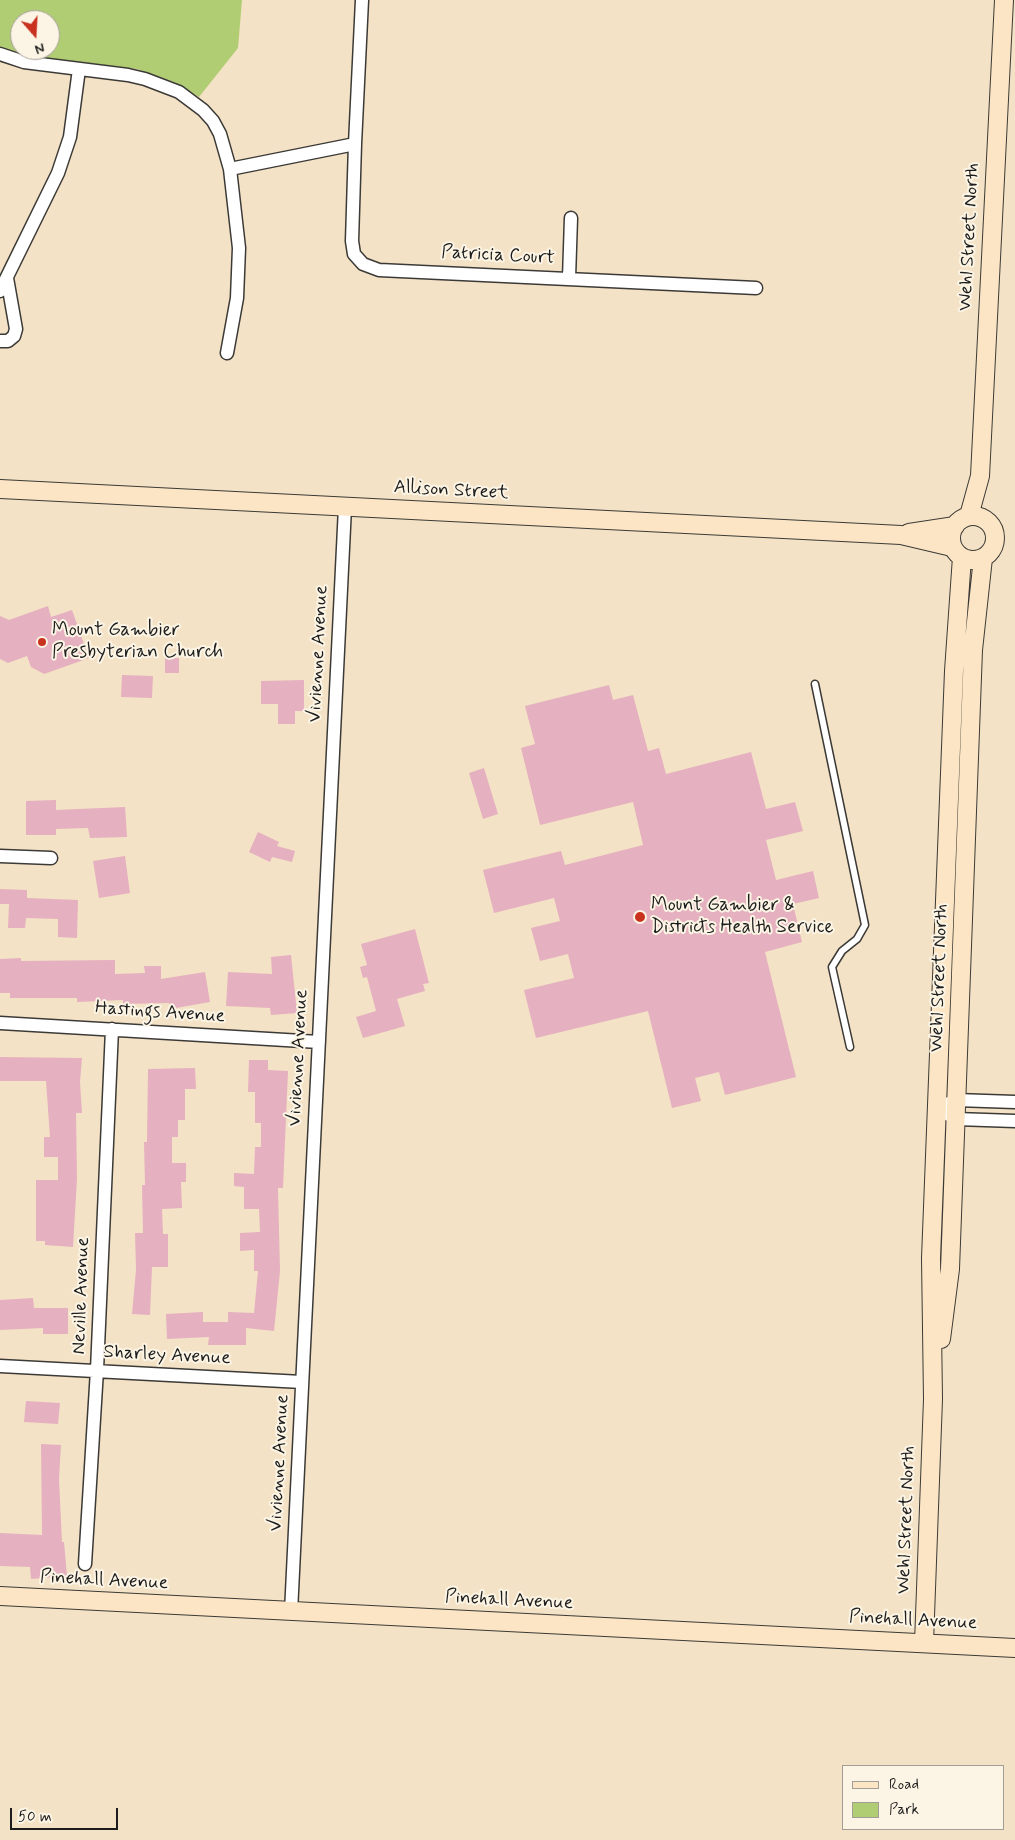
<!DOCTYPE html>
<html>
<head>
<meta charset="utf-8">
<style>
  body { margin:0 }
  #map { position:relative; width:1015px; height:1840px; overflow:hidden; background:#f4e2c6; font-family:Mynerve,sans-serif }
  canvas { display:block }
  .legend { position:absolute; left:842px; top:1765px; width:162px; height:65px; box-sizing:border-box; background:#fcf5e5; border:1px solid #a29e95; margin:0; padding:6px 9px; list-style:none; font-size:15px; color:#1c1c1c }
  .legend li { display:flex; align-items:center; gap:10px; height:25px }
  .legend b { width:25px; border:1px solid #a29e95 }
  .north { position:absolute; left:10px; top:10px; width:50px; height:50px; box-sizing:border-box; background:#fcf5e5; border:1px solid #a29e95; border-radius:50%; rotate:161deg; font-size:14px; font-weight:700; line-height:20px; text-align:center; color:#1c1c1c }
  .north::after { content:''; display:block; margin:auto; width:18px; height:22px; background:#c8321e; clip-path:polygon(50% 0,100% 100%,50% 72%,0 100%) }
  .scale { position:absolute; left:10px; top:1808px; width:108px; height:22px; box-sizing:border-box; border:2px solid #1c1c1c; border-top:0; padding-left:6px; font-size:15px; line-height:18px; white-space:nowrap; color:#1c1c1c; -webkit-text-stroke:4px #fcf5e5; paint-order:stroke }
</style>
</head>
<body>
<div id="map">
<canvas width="1015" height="1840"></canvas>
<ul class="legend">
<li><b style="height:6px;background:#fce5c4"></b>Road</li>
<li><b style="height:14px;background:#b1cd73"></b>Park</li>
</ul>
<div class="north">N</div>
<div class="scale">50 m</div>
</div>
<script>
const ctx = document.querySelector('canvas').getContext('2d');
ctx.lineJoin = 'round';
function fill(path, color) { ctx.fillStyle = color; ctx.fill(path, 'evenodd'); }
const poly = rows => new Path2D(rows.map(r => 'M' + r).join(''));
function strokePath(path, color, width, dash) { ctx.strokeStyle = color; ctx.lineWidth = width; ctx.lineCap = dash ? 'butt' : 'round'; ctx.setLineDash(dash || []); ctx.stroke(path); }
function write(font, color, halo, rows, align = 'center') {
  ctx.font = font + ' Mynerve,sans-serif'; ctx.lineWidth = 4; ctx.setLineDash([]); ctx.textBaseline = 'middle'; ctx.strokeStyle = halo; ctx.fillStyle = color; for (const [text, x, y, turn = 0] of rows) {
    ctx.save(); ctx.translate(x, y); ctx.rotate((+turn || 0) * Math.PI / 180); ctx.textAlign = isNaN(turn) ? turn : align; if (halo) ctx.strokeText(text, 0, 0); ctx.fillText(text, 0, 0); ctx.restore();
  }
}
const green = poly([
  [0,0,242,0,238,48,199,97,176,83,137,69,17,54,0,48],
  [20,20,50,20,50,50,20,50]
]);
const building = poly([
  [48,606,51,617,72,610,89,658,44,674,31,667,27,656,8,663,0,659,0,616,9,620],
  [165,658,179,658,179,673,165,673],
  [122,675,153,676,152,698,121,697],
  [304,680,304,711,295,711,295,724,278,724,278,704,261,704,261,681],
  [609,685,613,700,633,695,648,751,659,748,666,774,751,752,766,809,795,802,803,831,766,840,776,880,813,871,819,898,793,904,802,942,765,952,796,1077,725,1095,719,1072,695,1078,701,1101,672,1108,648,1011,536,1038,524,990,574,978,568,954,540,961,531,928,560,921,554,898,494,913,483,870,561,851,565,865,643,845,633,802,540,825,521,748,535,744,525,706],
  [484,768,498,814,483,819,469,773],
  [56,800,56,810,125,807,127,837,90,838,88,828,56,829,56,835,26,835,26,801],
  [258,832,279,842,277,846,295,851,292,862,272,857,270,862,249,852],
  [125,856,130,893,99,898,93,861],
  [0,889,27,890,27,898,78,900,77,938,58,937,58,919,26,918,25,928,8,928,9,904,0,904],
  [415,929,429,983,423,984,425,991,397,999,405,1026,363,1038,356,1017,376,1011,367,977,363,978,360,967,367,965,361,944],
  [291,955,297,1013,271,1015,270,1008,226,1006,228,972,272,974,271,957],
  [21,958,21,961,115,960,115,974,145,973,144,966,161,966,161,979,205,972,210,1002,170,1009,169,1003,123,1004,123,1000,77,1002,77,998,10,998,10,993,0,993,0,959],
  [0,1057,82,1058,80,1082,82,1113,76,1113,77,1179,73,1247,45,1245,45,1241,36,1241,36,1180,58,1180,58,1157,44,1157,44,1137,50,1137,46,1081,0,1081],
  [249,1060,268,1060,268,1070,288,1071,283,1188,278,1188,280,1271,274,1331,246,1328,246,1345,208,1345,209,1337,167,1339,166,1314,203,1312,203,1322,228,1322,228,1312,254,1313,258,1271,254,1271,254,1250,240,1251,240,1233,260,1232,259,1209,244,1209,244,1187,234,1186,234,1173,254,1174,255,1147,261,1147,261,1123,255,1123,255,1092,248,1092],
  [195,1068,196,1089,185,1089,185,1120,178,1120,178,1137,172,1137,172,1163,186,1163,186,1182,181,1182,182,1208,162,1209,163,1234,168,1234,168,1267,152,1267,150,1315,132,1314,136,1270,135,1233,143,1233,142,1185,145,1185,144,1142,147,1142,148,1069],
  [33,1298,34,1308,68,1308,68,1334,43,1334,43,1328,0,1330,0,1300],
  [26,1401,60,1403,58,1424,24,1422],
  [41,1444,61,1445,59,1479,62,1542,64,1542,67,1576,31,1579,30,1567,0,1566,0,1533,42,1535]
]);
const lane = poly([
  [815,684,865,925,857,939,842,951,832,967,850,1047]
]);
const street = poly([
  [0,54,24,62,128,75,145,79,179,92,203,110,213,121,220,134,230,169,239,248,237,298,227,353],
  [355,144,352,241,354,254,363,264,379,270,756,288],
  [230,169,355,144,362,0],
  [569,278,571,218],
  [0,291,58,173,70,137,79,69],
  [0,341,8,341,14,336,16,329,7,278],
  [0,856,51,858],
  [0,1023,319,1042],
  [949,1103,956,1100,1015,1102],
  [937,1108,956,1119,1015,1121],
  [0,1366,302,1382],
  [85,1564,97,1370,112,1029],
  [291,1612,345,507]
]);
const secondary = poly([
  [0,489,901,535,952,547],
  '951 538a22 22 0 1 1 44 0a22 22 0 1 1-44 0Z',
  [969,516,980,476,1004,0],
  [909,533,955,526],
  [941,1339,950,1269,973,650,983,558],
  [0,1596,1015,1648],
  [924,1643,933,1399,931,1258,954,671,962,557]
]);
const markers = [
  [42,642,5,"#c8321e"],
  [640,917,6,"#c8321e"]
];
const streetNames = [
  ["Wehl Street North",970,237,-87],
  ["Patricia Court",498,256,3],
  ["Allison Street",451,491,3],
  ["Vivienne Avenue",319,654,-87],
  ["Wehl Street North",940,978,-88],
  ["Hastings Avenue",160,1013,4],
  ["Vivienne Avenue",299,1058,-87],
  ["Neville Avenue",82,1296,-88],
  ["Sharley Avenue",167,1356,3],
  ["Vivienne Avenue",280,1463,-87],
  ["Wehl Street North",907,1520,-88],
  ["Pinehall Avenue",104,1581,3],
  ["Pinehall Avenue",509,1601,3],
  ["Pinehall Avenue",913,1621,3]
];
const poiNames = [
  ["Mount Gambier",52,631],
  ["Presbyterian Church",52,653],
  ["Mount Gambier &",651,906],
  ["Districts Health Service",651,928]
];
fill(green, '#b1cd73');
fill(building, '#e5b0bf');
strokePath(lane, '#3c3a36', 9);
strokePath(street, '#3c3a36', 15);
strokePath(secondary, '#3c3a36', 20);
strokePath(lane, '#fff', 6);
strokePath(street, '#fff', 12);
strokePath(secondary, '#fce5c4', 18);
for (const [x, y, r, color] of markers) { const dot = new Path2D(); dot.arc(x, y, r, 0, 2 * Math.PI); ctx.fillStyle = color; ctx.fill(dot); strokePath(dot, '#fcf5e5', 2); }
write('19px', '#1c1c1c', '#fcf5e5', streetNames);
write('19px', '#1c1c1c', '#fcf5e5', poiNames, 'left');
</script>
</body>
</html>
